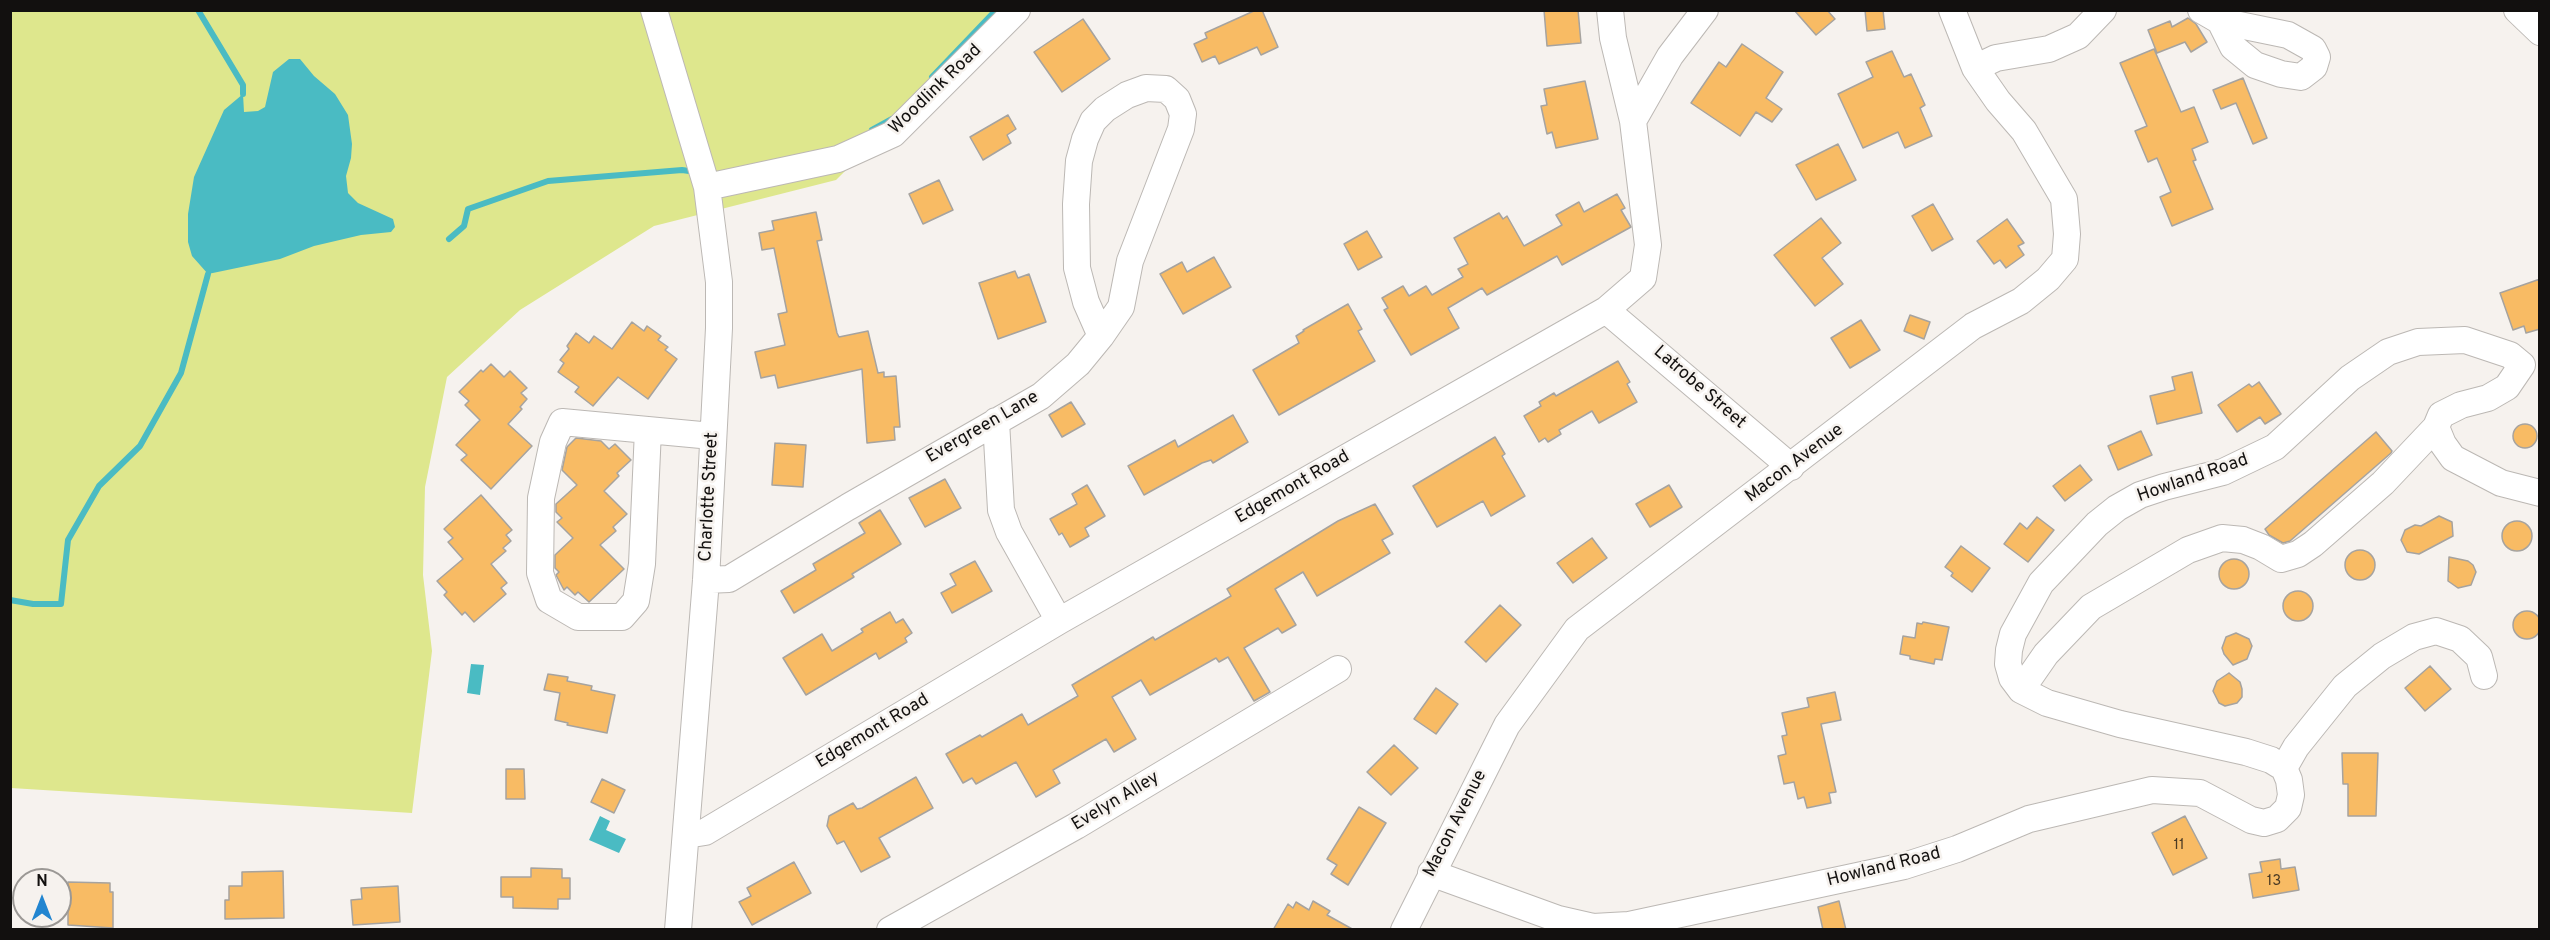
<!DOCTYPE html>
<html>
<head>
<meta charset="utf-8">
<style>
  body { margin:0 }
  #map { position:relative; width:2550px; height:940px; overflow:hidden; background:#f6f2ee; font-family:Overpass,sans-serif }
  canvas { display:block }
  .frame { position:absolute; inset:0; border:12px solid #12100f; pointer-events:none }
  .north { position:absolute; left:12px; top:868px; width:60px; height:60px; box-sizing:border-box; background:#f6f2ee; border:2px solid #9b9895; border-radius:50%; rotate:0deg; font-size:16px; font-weight:700; line-height:24px; text-align:center; color:#12100f }
  .north::after { content:''; display:block; margin:auto; width:21px; height:27px; background:#2285d0; clip-path:polygon(50% 0,100% 100%,50% 72%,0 100%) }
</style>
</head>
<body>
<div id="map">
<canvas width="2550" height="940"></canvas>
<div class="frame"></div>
<div class="north">N</div>
</div>
<script>
const ctx = document.querySelector('canvas').getContext('2d');
ctx.lineJoin = 'round';
function fill(path, color) { ctx.fillStyle = color; ctx.fill(path, 'evenodd'); }
const poly = rows => new Path2D(rows.map(r => 'M' + r).join(''));
function strokePath(path, color, width, dash) { ctx.strokeStyle = color; ctx.lineWidth = width; ctx.lineCap = dash ? 'butt' : 'round'; ctx.setLineDash(dash || []); ctx.stroke(path); }
function write(font, color, halo, rows, align = 'center') {
  ctx.font = font + ' Overpass,sans-serif'; ctx.lineWidth = 5; ctx.setLineDash([]); ctx.textBaseline = 'middle'; ctx.strokeStyle = halo; ctx.fillStyle = color; for (const [text, x, y, turn = 0] of rows) {
    ctx.save(); ctx.translate(x, y); ctx.rotate((+turn || 0) * Math.PI / 180); ctx.textAlign = isNaN(turn) ? turn : align; if (halo) ctx.strokeText(text, 0, 0); ctx.fillText(text, 0, 0); ctx.restore();
  }
}
const green = poly([
  [10,11,1006,11,836,180,654,226,520,310,447,377,425,487,423,575,432,651,412,813,11,788]
]);
const water = poly([
  [289,59,300,59,314,76,335,94,348,115,352,144,351,158,346,176,348,193,358,203,393,219,395,227,391,232,361,235,314,246,280,259,208,274,192,256,188,242,188,214,194,177,224,110,243,94,244,112,258,111,265,107,273,72],
  [471,664,484,665,480,695,467,693],
  [600,816,610,821,606,830,626,839,619,853,589,840]
]);
const stream = poly([
  [198,10,243,85,243,94],
  [932,77,996,10],
  [872,130,892,119],
  [449,239,464,226,468,209,548,181,682,170,696,172],
  [10,600,33,604,61,604,68,540,99,486,140,446,181,373,208,274]
]);
const building = poly([
  [1256,10,1262,10,1278,47,1261,55,1257,47,1219,64,1215,56,1202,62,1194,44,1207,38,1205,33,1256,10],
  [1544,10,1578,10,1581,43,1547,46,1544,10],
  [1794,10,1827,10,1835,19,1816,35,1794,10],
  [1865,10,1883,10,1885,29,1867,31,1865,10],
  [2188,18,2196,24,2207,42,2191,52,2185,42,2157,53,2148,30,2170,21,2172,27,2188,18],
  [1083,19,1110,59,1062,92,1034,52,1083,19],
  [1742,44,1783,72,1766,98,1782,109,1772,122,1756,112,1740,136,1691,103,1719,62,1726,67,1742,44],
  [2154,49,2181,112,2194,107,2208,142,2192,149,2196,160,2193,161,2213,209,2172,226,2160,197,2171,192,2157,158,2148,162,2135,131,2147,126,2120,63,2154,49],
  [1892,51,1904,77,1911,74,1925,105,1920,108,1932,136,1905,148,1898,132,1863,148,1838,94,1873,77,1866,62,1892,51],
  [2243,78,2267,138,2253,144,2236,103,2221,109,2213,90,2243,78],
  [1585,81,1598,139,1556,148,1552,132,1547,134,1541,106,1547,105,1544,89,1585,81],
  [1008,115,1016,129,1007,135,1011,143,983,160,970,137,1008,115],
  [1838,144,1856,180,1816,200,1796,165,1838,144],
  [939,180,953,210,923,224,909,194,939,180],
  [1617,194,1625,208,1621,210,1631,227,1562,265,1557,256,1487,295,1482,288,1448,308,1459,328,1411,355,1384,310,1388,308,1382,298,1403,286,1409,296,1426,286,1432,295,1463,277,1458,269,1468,264,1454,238,1499,213,1503,219,1507,216,1524,246,1562,225,1556,215,1579,202,1584,212,1617,194],
  [1933,204,1953,239,1932,251,1912,216,1933,204],
  [816,212,822,240,817,241,837,333,839,337,868,331,878,373,884,372,884,377,896,376,900,427,894,427,895,440,867,443,862,369,778,388,775,375,761,378,755,352,785,345,778,314,787,312,774,248,762,250,759,233,774,230,772,221,816,212],
  [1821,218,1841,243,1822,258,1843,284,1815,306,1774,255,1821,218],
  [2007,219,2024,243,2018,246,2024,255,2006,268,2000,260,1994,264,1977,241,2007,219],
  [1367,231,1382,257,1358,270,1344,244,1367,231],
  [1214,257,1231,287,1183,314,1160,274,1182,262,1187,272,1214,257],
  [1015,271,1018,278,1029,274,1046,322,998,339,979,283,1015,271],
  [2540,279,2540,329,2526,333,2524,326,2513,330,2500,293,2540,279],
  [1348,304,1362,329,1358,331,1375,361,1279,415,1253,370,1299,343,1296,336,1304,331,1303,330,1348,304],
  [1910,315,1930,322,1924,339,1904,331,1910,315],
  [1861,320,1880,350,1850,368,1831,338,1861,320],
  [632,322,644,331,647,326,661,336,658,340,668,347,665,350,677,359,648,399,618,377,593,406,575,392,579,387,558,372,564,363,560,360,569,349,567,346,576,333,589,343,594,336,612,349,632,322],
  [1618,361,1630,382,1627,384,1637,402,1599,423,1592,411,1559,430,1561,434,1548,442,1545,438,1539,442,1524,416,1541,406,1539,402,1554,393,1556,396,1618,361],
  [491,364,504,377,510,371,527,388,521,393,527,399,520,407,522,409,508,424,532,446,491,489,461,460,467,455,456,445,480,420,465,405,469,401,459,392,481,370,483,372,491,364],
  [2192,372,2202,413,2157,424,2150,396,2175,390,2172,377,2192,372],
  [2259,382,2281,414,2265,424,2260,417,2237,432,2218,405,2249,384,2252,387,2259,382],
  [1071,402,1085,424,1062,437,1049,415,1071,402],
  [1233,415,1248,442,1213,463,1211,460,1202,463,1144,495,1128,466,1175,440,1178,447,1233,415],
  '2513 436a12 12 0 1 1 24 0a12 12 0 1 1-24 0Z',
  [2141,431,2152,455,2118,470,2108,446,2141,431],
  [2376,432,2392,451,2391,453,2290,541,2283,543,2269,535,2265,529,2376,432],
  [1495,437,1505,454,1502,456,1525,496,1491,516,1483,501,1437,527,1413,486,1495,437],
  [576,438,601,441,609,449,615,444,631,460,617,473,619,476,604,491,627,514,613,527,616,531,600,545,624,569,589,602,578,592,575,595,567,587,564,590,556,575,559,572,555,568,555,555,573,538,557,522,562,518,556,512,556,504,577,485,562,470,567,447,576,438],
  [775,443,806,445,803,487,772,485,775,443],
  [2080,465,2092,480,2065,501,2053,486,2080,465],
  [945,479,961,508,925,527,909,498,945,479],
  [1087,485,1105,516,1085,528,1089,536,1070,547,1062,533,1059,535,1050,519,1077,504,1072,494,1087,485],
  [1669,485,1682,507,1650,527,1636,504,1669,485],
  [481,495,512,530,506,535,511,541,503,548,506,551,491,564,507,583,501,588,506,594,474,622,465,612,462,615,444,595,447,592,437,581,463,559,448,542,453,538,444,529,481,495],
  [1375,504,1393,534,1382,540,1390,553,1317,596,1303,572,1275,589,1296,625,1282,633,1278,628,1244,648,1270,692,1254,701,1228,657,1219,662,1216,658,1150,695,1141,680,1112,697,1136,739,1114,752,1106,739,1053,770,1060,783,1036,797,1016,762,976,784,972,778,963,783,946,754,980,735,982,737,1022,714,1028,725,1078,696,1072,685,1153,637,1155,640,1231,596,1227,589,1338,521,1375,504],
  [880,510,901,544,852,574,854,577,794,613,781,591,816,570,813,564,865,533,859,523,880,510],
  [2439,516,2452,522,2453,536,2419,554,2407,552,2401,540,2405,530,2415,525,2421,526,2439,516],
  [2037,517,2054,530,2028,562,2004,544,2020,523,2027,529,2037,517],
  '2502 536a15 15 0 1 1 30 0a15 15 0 1 1-30 0Z',
  [1592,538,1607,558,1573,583,1557,563,1592,538],
  [1961,546,1990,568,1972,592,1951,576,1953,573,1945,567,1961,546],
  '2345 565a15 15 0 1 1 30 0a15 15 0 1 1-30 0Z',
  [2449,557,2468,561,2473,565,2476,572,2471,585,2458,588,2448,581,2449,557],
  '2219 574a15 15 0 1 1 30 0a15 15 0 1 1-30 0Z',
  [975,561,992,591,952,613,941,593,956,585,950,574,975,561],
  '2283 606a15 15 0 1 1 30 0a15 15 0 1 1-30 0Z',
  [1500,605,1521,625,1486,662,1465,642,1500,605],
  '2513 625a14 14 0 1 1 28 0a14 14 0 1 1-28 0Z',
  [890,612,896,623,903,619,912,633,905,638,907,642,879,659,876,653,806,695,783,658,822,634,832,651,863,632,861,629,890,612],
  [1923,622,1949,627,1942,660,1935,659,1934,664,1910,659,1910,656,1900,654,1903,636,1915,638,1917,623,1922,624,1923,622],
  [2236,633,2249,639,2252,646,2247,659,2233,665,2224,654,2222,648,2226,637,2236,633],
  [2430,666,2451,689,2425,711,2405,688,2430,666],
  [2229,673,2240,682,2242,689,2242,697,2237,703,2225,706,2219,703,2213,691,2217,681,2229,673],
  [548,674,568,677,567,681,592,686,591,690,615,695,607,733,567,725,568,723,555,720,560,693,544,690,548,674],
  [1436,688,1458,704,1436,734,1414,719,1436,688],
  [1835,692,1841,720,1821,724,1836,792,1829,793,1831,803,1807,808,1804,797,1798,799,1794,782,1784,784,1778,756,1786,754,1782,736,1787,735,1782,713,1809,707,1807,698,1835,692],
  [1394,745,1418,768,1391,795,1367,772,1394,745],
  [2342,753,2378,753,2376,816,2348,816,2348,784,2343,784,2342,753],
  [506,769,524,769,525,799,506,799,506,769],
  [916,777,933,808,879,838,890,857,861,872,844,841,837,844,827,826,829,816,853,803,857,809,862,808,916,777],
  [602,779,625,790,614,813,591,802,602,779],
  [1359,807,1386,823,1348,885,1331,874,1337,865,1327,859,1359,807],
  [2185,816,2207,858,2173,875,2152,833,2185,816],
  [2280,859,2281,869,2295,867,2299,890,2253,898,2249,874,2262,872,2260,862,2280,859],
  [794,862,811,893,752,925,739,902,751,896,747,888,794,862],
  [531,868,562,869,562,878,570,878,570,899,558,899,558,909,513,908,513,897,501,897,501,877,531,877,531,868],
  [283,871,284,918,225,919,225,900,229,900,229,886,242,886,242,872,283,871],
  [68,882,110,883,110,892,113,892,113,928,68,925,68,882],
  [398,886,400,922,353,925,351,900,362,899,361,888,398,886],
  [1313,901,1330,911,1327,915,1354,930,1273,930,1288,904,1293,908,1296,902,1309,910,1313,901],
  [1839,901,1846,930,1823,930,1818,907,1839,901]
]);
const minor = poly([
  [654,10,707,187,719,282,719,328,706,580,678,930],
  [1610,10,1613,38,1633,121],
  [2201,10,2220,21,2288,35,2313,49,2317,57,2314,67,2301,77,2281,74,2255,65,2233,47,2220,21],
  [2517,10,2540,32],
  [1975,68,1996,58,2049,49,2078,36,2103,10],
  [707,187,838,159,893,134,1017,10],
  [1606,310,1791,467],
  [996,421,1001,510,1009,532,1059,621],
  [648,430,642,564,636,601,622,617,578,617,549,600,540,573,541,498,553,442,562,422,712,436],
  [706,580,729,579,848,507,1041,396,1078,364,1101,336,1121,307,1130,261,1181,129,1183,114,1177,99,1166,89,1146,88,1127,95,1105,109,1093,121,1085,139,1079,161,1076,204,1077,268,1086,302,1101,336],
  [2021,690,2046,654,2091,607,2188,550,2222,538,2243,540,2261,547,2281,559,2298,554,2313,544,2383,483,2436,427],
  [2284,768,2296,747,2345,686,2382,656,2414,637,2436,631,2460,639,2479,657,2484,676],
  [686,835,705,832,1059,621,1606,310,1643,278,1648,245,1633,121,1670,56,1705,10],
  [1431,873,1558,919,1593,927,1629,925,1904,866,1957,849,2029,819,2152,790,2200,793,2251,820,2264,823,2277,819,2288,808,2291,795,2289,780,2284,768,2271,760,2246,752,2120,724,2047,703,2021,690,2012,678,2008,664,2009,650,2013,634,2041,583,2097,524,2117,508,2140,495,2164,487,2223,472,2275,447,2350,378,2388,352,2418,342,2465,340,2510,355,2522,365,2507,387,2488,398,2461,405,2441,415,2436,427,2443,444,2453,458,2501,483,2540,493],
  [890,930,1076,826,1338,669],
  [1404,930,1507,725,1577,629,1973,326,2021,301,2048,279,2065,259,2067,234,2064,199,2024,131,1998,101,1975,68,1952,10]
]);
const numberNames = [
  ["11",2179,846],
  ["13",2274,882]
];
const streetNames = [
  ["Woodlink Road",936,90,-44],
  ["Latrobe Street",1699,388,41],
  ["Evergreen Lane",983,428,-30],
  ["Macon Avenue",1795,464,-37],
  ["Howland Road",2193,479,-19],
  ["Edgemont Road",1293,488,-30],
  ["Charlotte Street",710,497,-87],
  ["Edgemont Road",873,732,-31],
  ["Evelyn Alley",1116,802,-31],
  ["Macon Avenue",1456,824,-63],
  ["Howland Road",1884,868,-14]
];
fill(green, '#dee78d');
fill(water, '#4abbc3');
strokePath(stream, '#4abbc3', 6);
fill(building, '#f8bb64');
strokePath(building, '#a6a39f', 1.5);
strokePath(minor, '#bcb8b4', 28);
strokePath(minor, '#fff', 26);
write('15px', '#4c3b24', null, numberNames);
write('18px', '#12100f', '#f6f2ee', streetNames);
</script>
</body>
</html>
